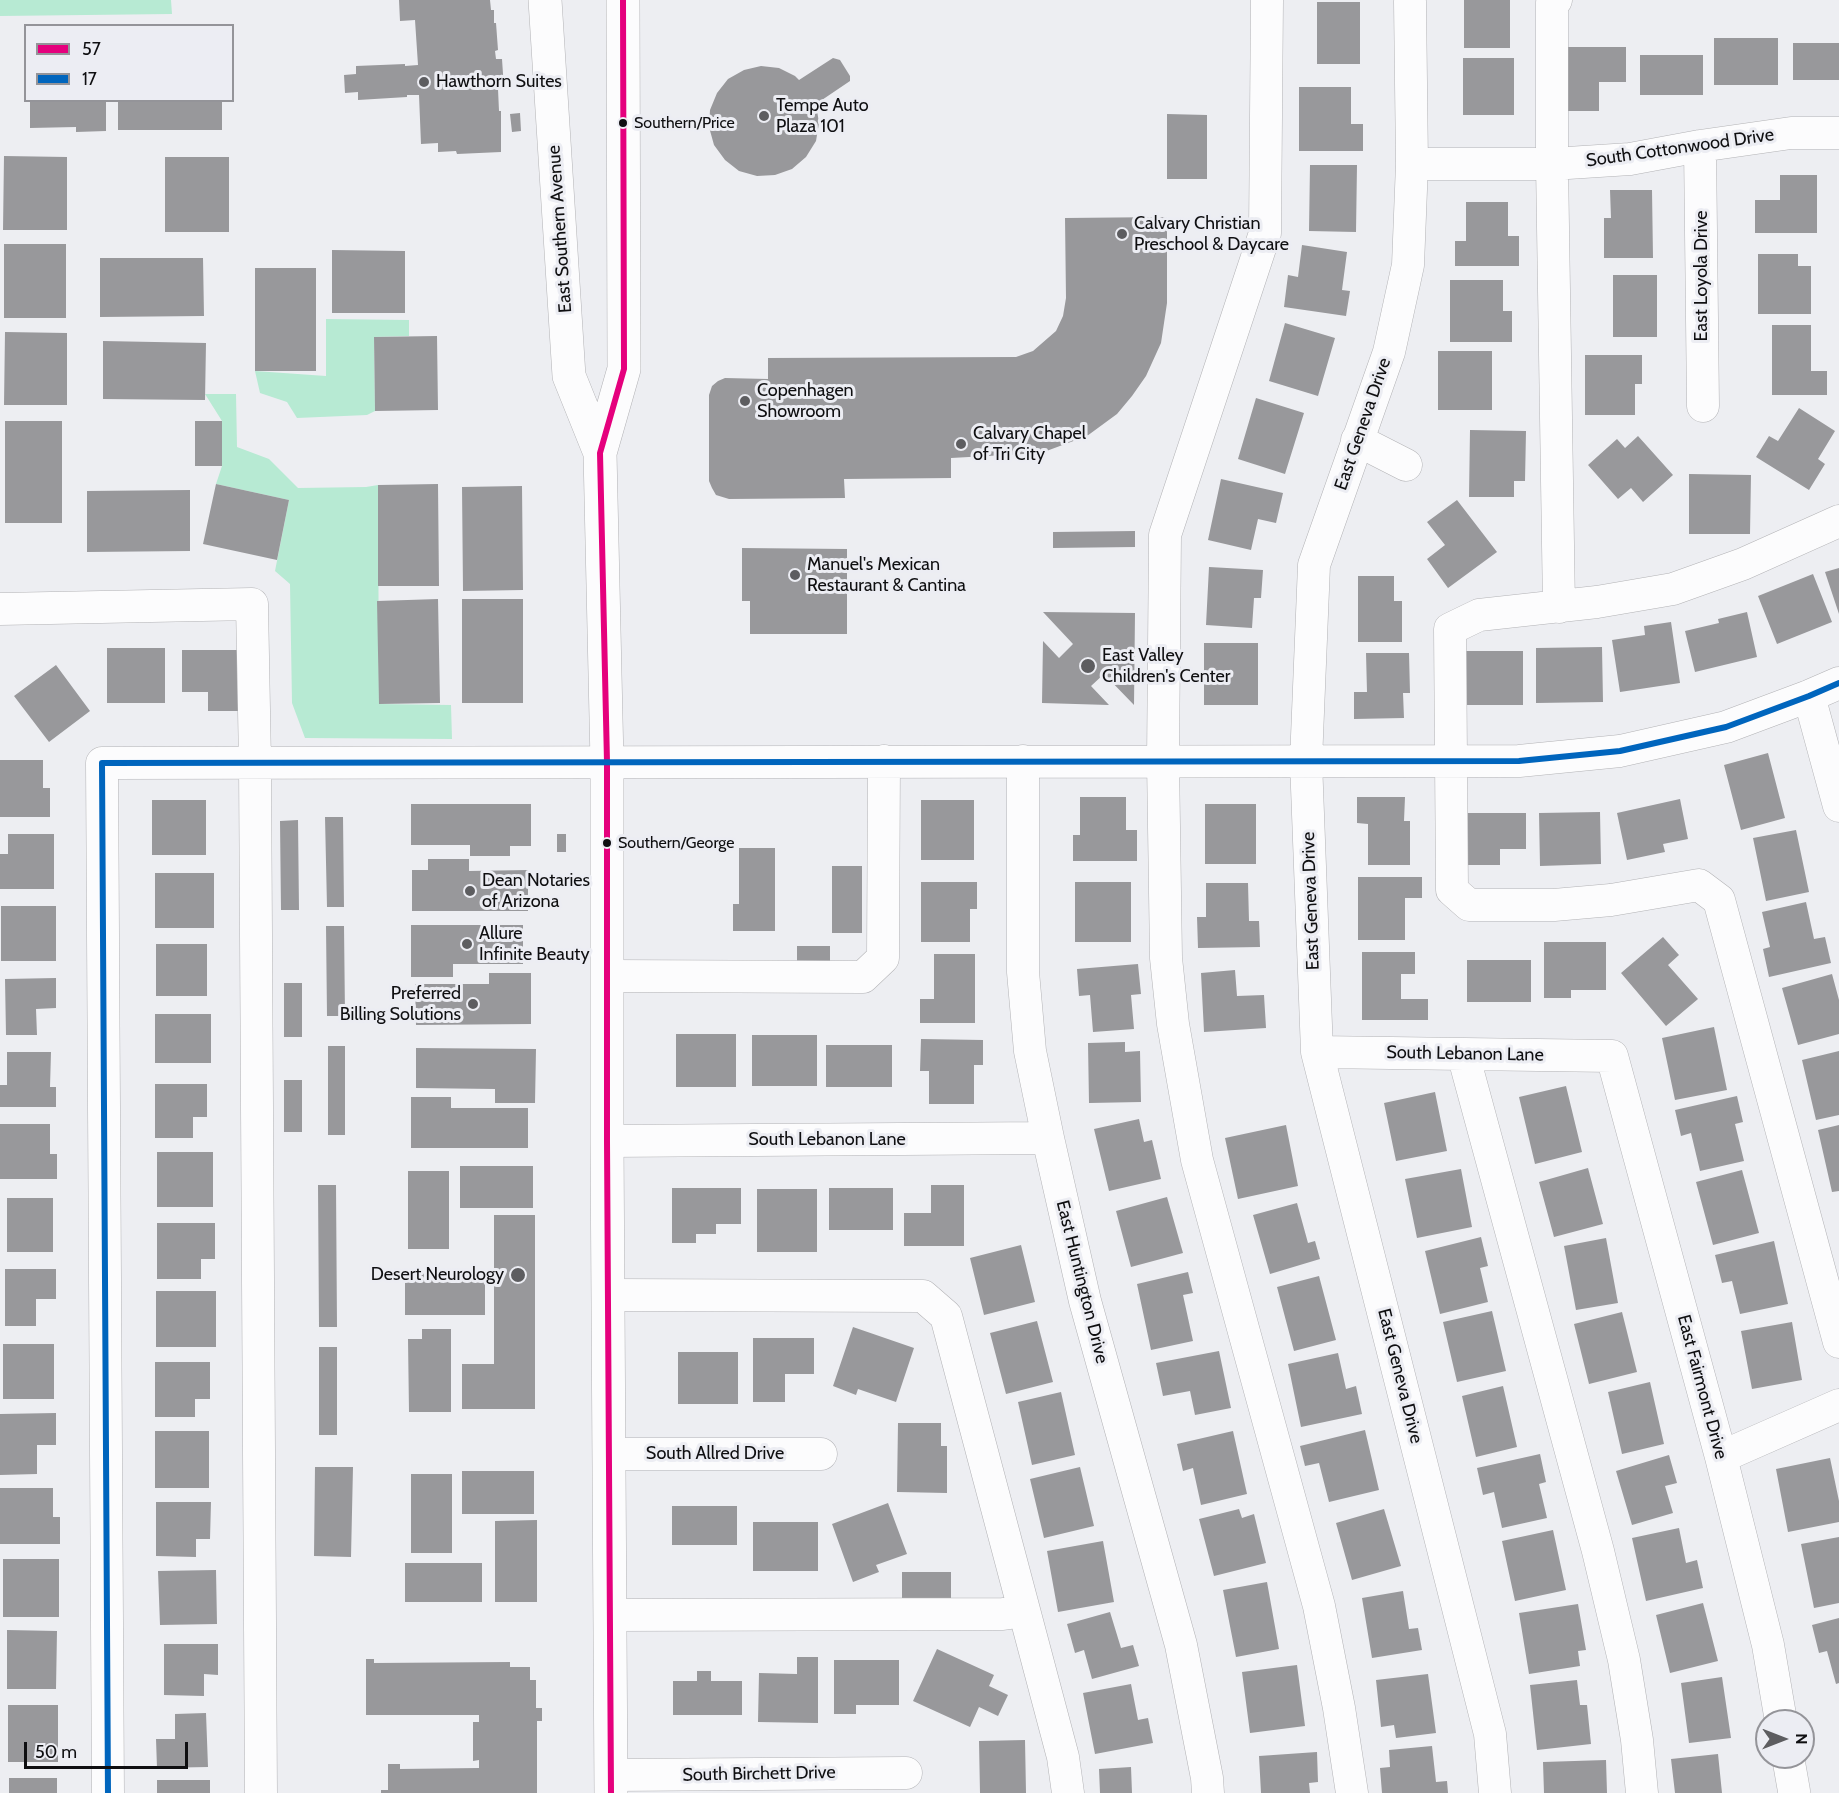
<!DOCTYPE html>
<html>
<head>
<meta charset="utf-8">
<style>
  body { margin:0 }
  #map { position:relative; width:1839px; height:1793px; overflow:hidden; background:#edeef2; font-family:Cabin,sans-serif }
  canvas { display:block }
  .legend { position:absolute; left:24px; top:24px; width:210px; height:78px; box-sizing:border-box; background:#ecedf3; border:2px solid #949499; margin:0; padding:8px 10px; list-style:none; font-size:18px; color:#0f0f11 }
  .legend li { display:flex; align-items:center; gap:12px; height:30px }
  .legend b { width:30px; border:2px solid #949499 }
  .north { position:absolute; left:1755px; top:1709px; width:60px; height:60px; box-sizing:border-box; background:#ecedf3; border:2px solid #949499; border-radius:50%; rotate:90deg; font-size:16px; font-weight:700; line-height:24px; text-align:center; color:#0f0f11 }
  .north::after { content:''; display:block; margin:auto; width:21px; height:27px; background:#5d5d60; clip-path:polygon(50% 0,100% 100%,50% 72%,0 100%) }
  .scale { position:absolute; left:24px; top:1742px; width:164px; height:27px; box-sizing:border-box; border:3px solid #0f0f11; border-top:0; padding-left:8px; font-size:18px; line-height:21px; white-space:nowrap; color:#0f0f11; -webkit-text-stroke:4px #ecedf3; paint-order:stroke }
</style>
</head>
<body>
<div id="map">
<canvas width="1839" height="1793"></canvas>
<ul class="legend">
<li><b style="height:8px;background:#e5007d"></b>57</li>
<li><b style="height:8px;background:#0065bd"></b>17</li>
</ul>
<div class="north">N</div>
<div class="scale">50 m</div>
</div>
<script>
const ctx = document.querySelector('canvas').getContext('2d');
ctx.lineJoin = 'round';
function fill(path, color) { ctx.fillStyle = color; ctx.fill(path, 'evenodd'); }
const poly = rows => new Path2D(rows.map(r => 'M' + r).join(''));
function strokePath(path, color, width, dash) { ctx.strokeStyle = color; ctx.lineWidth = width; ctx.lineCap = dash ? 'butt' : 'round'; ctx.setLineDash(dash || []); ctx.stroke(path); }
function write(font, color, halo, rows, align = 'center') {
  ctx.font = font + ' Cabin,sans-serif'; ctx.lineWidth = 6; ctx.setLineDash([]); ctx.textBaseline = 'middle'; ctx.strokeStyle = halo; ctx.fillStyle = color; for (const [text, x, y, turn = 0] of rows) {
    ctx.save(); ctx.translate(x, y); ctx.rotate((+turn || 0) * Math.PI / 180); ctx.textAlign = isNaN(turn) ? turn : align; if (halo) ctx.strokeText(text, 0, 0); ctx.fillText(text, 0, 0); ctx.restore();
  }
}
const green = poly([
  [0,0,171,0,172,14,0,16],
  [326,319,409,320,409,336,374,337,375,411,367,415,297,418,287,402,260,393,255,371,326,376],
  [205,394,236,394,237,447,269,459,298,488,366,487,378,485,379,704,451,705,452,739,305,738,292,703,290,584,275,571,289,500,216,484,222,466,222,421]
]);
const building = poly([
  [399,0,490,0,491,10,494,10,494,23,496,23,498,50,495,51,496,59,502,59,504,89,498,89,499,111,501,111,501,152,457,154,456,151,438,152,438,143,421,144,419,95,407,95,407,97,358,100,358,92,345,93,344,75,356,74,356,66,405,64,405,66,418,65,415,20,400,21],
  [1464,0,1510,0,1510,48,1464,48],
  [1317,2,1360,2,1360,64,1317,64],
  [1714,38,1778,38,1778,85,1714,85],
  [1793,43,1839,43,1839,80,1793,80],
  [1567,47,1626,47,1626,82,1599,82,1599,111,1567,111],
  [1640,55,1703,55,1703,95,1640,95],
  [833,58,840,60,850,76,850,81,816,104,819,123,816,141,806,157,792,169,775,175,757,176,739,171,725,160,714,145,709,127,710,110,717,93,728,79,744,70,761,66,779,68,795,76,799,80],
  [1463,58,1514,58,1514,115,1463,115],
  [1299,87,1351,87,1351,124,1363,124,1363,151,1299,151],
  [30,100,106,100,106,131,76,132,76,127,30,128],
  [118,100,222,100,222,130,118,130],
  [520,113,521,131,512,132,510,114],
  [1167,114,1207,115,1207,179,1167,179],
  [4,156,67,157,67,230,3,230],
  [165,157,229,157,229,232,165,232],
  [1310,165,1357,165,1356,232,1309,231],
  [1780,175,1817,175,1817,233,1755,233,1755,200,1780,200],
  [1610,190,1652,190,1653,258,1604,258,1604,218,1611,218],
  [1466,202,1508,202,1508,236,1519,236,1519,266,1455,266,1455,241,1466,241],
  [1167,217,1167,303,1161,343,1146,376,1132,396,1117,414,1087,436,1041,453,951,458,951,478,844,479,845,498,729,499,716,495,712,488,709,481,709,395,712,386,718,381,725,378,768,379,768,358,1016,357,1033,351,1056,331,1063,316,1066,298,1065,218],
  [4,244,66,244,66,318,4,318],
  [1302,245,1347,252,1342,290,1350,291,1346,316,1284,307,1288,275,1298,277],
  [332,250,405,251,405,313,332,313],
  [1758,254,1798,254,1798,266,1811,266,1811,314,1758,314],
  [100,258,203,258,204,316,100,317],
  [255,268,316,268,316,371,255,371],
  [1613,275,1657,275,1657,337,1613,337],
  [1450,280,1503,280,1503,311,1512,311,1512,342,1450,342],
  [1285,323,1335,338,1318,396,1269,381],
  [1772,325,1811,325,1811,371,1827,371,1827,395,1772,395],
  [5,332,67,333,67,405,4,405],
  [437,336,438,410,375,411,374,337],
  [103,341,206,343,205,400,103,399],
  [1438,351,1492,351,1492,410,1438,410],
  [1585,355,1642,355,1642,384,1635,384,1635,415,1585,415],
  [1256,398,1304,413,1285,474,1238,459],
  [1799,408,1835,431,1818,459,1825,464,1809,490,1756,457,1769,436,1778,441],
  [5,421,62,421,62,523,5,523],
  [195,421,222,421,222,466,195,466],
  [1470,430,1526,431,1525,481,1514,481,1514,497,1469,497],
  [1638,436,1673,475,1643,502,1631,488,1618,499,1588,465,1617,439,1625,448],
  [1689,474,1751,475,1750,534,1689,534],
  [1221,479,1283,493,1276,523,1258,519,1251,550,1208,540],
  [216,484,289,500,277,560,203,544],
  [438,484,439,586,378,586,378,485],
  [522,486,523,590,463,591,462,487],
  [190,490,190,551,87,552,87,491],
  [1457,500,1497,552,1448,588,1427,559,1445,545,1427,522],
  [1135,531,1135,547,1053,548,1053,532],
  [742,548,847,549,847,634,750,634,750,601,742,601],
  [1209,567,1263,570,1261,598,1254,598,1252,628,1206,625],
  [1839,568,1839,614,1825,572],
  [1813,574,1832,622,1777,644,1758,596],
  [1358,576,1394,576,1394,601,1402,601,1402,642,1358,642],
  [438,599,440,703,379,704,377,601],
  [462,599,523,599,523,703,462,703],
  [1043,612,1135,613,1134,705,1104,674,1091,686,1109,705,1042,703,1043,641,1059,658,1073,644],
  [1747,612,1757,657,1695,672,1685,631,1719,623,1718,619],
  [1671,622,1680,683,1620,692,1612,640,1645,635,1644,626],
  [1204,643,1258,643,1258,705,1204,705],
  [1602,647,1603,702,1536,703,1536,648],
  [107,648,165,648,165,703,107,703],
  [182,650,239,650,239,711,208,711,208,692,182,692],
  [1465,651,1523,651,1523,705,1465,705],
  [1366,653,1409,653,1410,693,1403,693,1404,718,1354,719,1354,692,1367,692],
  [56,665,90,711,49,742,14,696],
  [1768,753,1785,818,1741,830,1724,765],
  [0,760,43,760,43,788,50,788,50,817,0,817],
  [1080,797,1126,797,1126,830,1137,830,1137,861,1073,861,1073,835,1080,835],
  [1357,797,1405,797,1404,821,1410,821,1410,865,1368,865,1368,824,1357,823],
  [1680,799,1688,839,1663,844,1665,852,1627,860,1617,813],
  [152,800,206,800,206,855,152,855],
  [921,800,974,800,974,860,921,860],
  [411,804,531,804,531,846,510,846,510,856,470,856,470,845,411,845],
  [1205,804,1256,804,1256,864,1205,864],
  [1600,812,1601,864,1540,866,1539,813],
  [1462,813,1526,813,1526,849,1500,849,1500,865,1462,865],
  [325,817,343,817,344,907,327,907],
  [298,820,299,910,281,910,280,821],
  [1796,830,1809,892,1766,901,1753,838],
  [8,834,54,834,54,889,0,889,0,854,8,854],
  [557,834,566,834,566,852,557,852],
  [739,848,775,848,775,931,733,931,733,904,739,904],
  [428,859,469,859,469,871,528,870,528,911,412,911,412,870,428,870],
  [832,866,862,866,862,933,832,933],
  [155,873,214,873,214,928,155,928],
  [1358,877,1422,877,1422,898,1405,898,1405,940,1358,940],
  [921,882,977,882,977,909,970,909,970,942,921,942],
  [1075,882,1131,882,1131,942,1075,942],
  [1206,883,1248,883,1249,921,1259,921,1260,947,1198,948,1197,917,1206,917],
  [1806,902,1814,939,1825,937,1831,963,1769,977,1763,949,1770,947,1762,912],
  [1,906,56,906,56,961,1,961],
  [411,925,523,925,523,964,453,964,453,977,411,977],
  [326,926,344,926,345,1016,327,1016],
  [1663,937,1679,955,1668,965,1698,999,1666,1026,1621,973],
  [1544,942,1606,942,1606,990,1571,990,1571,998,1544,998],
  [156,944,207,944,207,996,156,996],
  [797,946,830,946,830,965,797,965],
  [1362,952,1415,952,1415,974,1401,974,1401,999,1428,999,1428,1020,1362,1020],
  [934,954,975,954,975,1023,920,1023,920,999,934,999],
  [1467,960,1531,960,1531,1002,1467,1002],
  [1138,964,1141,994,1131,995,1134,1029,1093,1032,1090,995,1079,996,1077,969],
  [1235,970,1237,996,1264,995,1266,1028,1204,1032,1201,973],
  [489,973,531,973,531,1024,416,1025,415,984,489,984],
  [1832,974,1839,1000,1839,1034,1798,1045,1782,988],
  [56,978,56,1008,36,1009,37,1035,6,1035,5,979],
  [284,983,302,983,302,1037,284,1037],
  [155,1014,211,1014,211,1063,155,1063],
  [1714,1027,1727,1090,1675,1100,1662,1038],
  [676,1034,736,1034,736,1087,676,1087],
  [752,1035,817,1035,817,1086,752,1086],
  [921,1039,983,1040,983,1065,974,1065,974,1104,929,1104,929,1071,920,1071],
  [1125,1042,1125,1052,1140,1051,1141,1102,1089,1103,1088,1043],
  [826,1045,892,1045,892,1087,826,1087],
  [328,1046,345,1046,345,1135,328,1135],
  [416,1048,536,1049,535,1103,495,1103,495,1089,416,1088],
  [1839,1051,1839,1115,1816,1120,1802,1060],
  [7,1052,51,1052,50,1087,56,1087,56,1107,0,1107,0,1085,7,1085],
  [284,1080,302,1080,302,1132,284,1132],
  [155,1084,207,1084,207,1117,193,1117,193,1138,155,1138],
  [1566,1086,1582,1152,1535,1164,1519,1097],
  [1435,1092,1447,1151,1396,1161,1384,1103],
  [1737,1096,1743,1122,1735,1124,1744,1161,1700,1171,1691,1133,1681,1136,1675,1110],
  [411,1097,451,1097,451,1108,528,1108,528,1148,411,1148],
  [1139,1119,1144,1142,1152,1140,1161,1179,1109,1191,1094,1129],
  [0,1124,50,1124,50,1154,57,1154,57,1179,0,1179],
  [1286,1125,1298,1186,1238,1199,1225,1138],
  [1839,1125,1839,1191,1832,1192,1818,1130],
  [157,1152,213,1152,213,1207,157,1207],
  [460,1166,533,1166,533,1208,460,1208],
  [1588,1168,1603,1224,1554,1237,1539,1182],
  [1461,1169,1472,1227,1417,1238,1405,1179],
  [1742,1170,1759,1233,1713,1245,1696,1182],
  [408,1171,449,1171,449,1249,408,1249],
  [318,1185,336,1185,337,1327,319,1327],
  [931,1185,964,1185,964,1246,904,1246,904,1213,931,1213],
  [672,1188,741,1188,741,1224,716,1224,716,1234,696,1234,696,1243,672,1243],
  [829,1188,893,1188,893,1230,829,1230],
  [757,1189,817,1189,817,1252,757,1252],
  [1167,1197,1183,1253,1131,1267,1116,1211],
  [7,1198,53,1198,53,1252,7,1252],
  [1297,1203,1308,1243,1315,1241,1320,1259,1270,1274,1253,1215],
  [494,1215,535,1215,535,1409,462,1409,462,1364,494,1364],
  [157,1223,215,1223,215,1259,201,1259,201,1279,157,1279],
  [1481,1237,1488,1266,1480,1268,1488,1302,1440,1314,1425,1251],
  [1606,1238,1618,1303,1576,1310,1564,1246],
  [1774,1241,1788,1304,1740,1314,1732,1281,1722,1283,1715,1255],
  [1021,1245,1035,1302,984,1315,970,1258],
  [5,1269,56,1269,56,1299,36,1299,36,1326,5,1326],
  [1188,1272,1193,1293,1183,1295,1193,1341,1151,1350,1137,1284],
  [405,1273,485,1273,485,1315,405,1315],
  [1319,1276,1336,1340,1294,1351,1277,1287],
  [156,1291,216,1291,216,1347,156,1347],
  [1492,1311,1506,1371,1457,1382,1443,1322],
  [1622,1312,1637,1372,1589,1384,1574,1324],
  [1037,1321,1053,1382,1006,1394,990,1333],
  [1792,1322,1802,1380,1752,1389,1741,1331],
  [853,1327,914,1348,896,1402,858,1389,856,1395,833,1386],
  [422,1329,451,1329,451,1412,409,1412,408,1339,422,1339],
  [753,1338,814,1338,814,1374,785,1374,785,1402,753,1402],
  [3,1344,54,1344,54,1399,3,1399],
  [319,1347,337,1347,337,1435,319,1435],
  [1219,1351,1231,1408,1195,1415,1190,1391,1163,1396,1156,1363],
  [678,1352,738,1352,738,1404,678,1404],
  [1338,1353,1346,1389,1356,1386,1362,1414,1301,1427,1288,1364],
  [155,1362,210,1362,210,1399,195,1399,195,1417,155,1417],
  [1650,1382,1664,1444,1622,1454,1608,1392],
  [1503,1386,1517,1447,1476,1457,1462,1396],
  [1061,1392,1075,1455,1032,1465,1018,1402],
  [56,1413,56,1445,37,1445,37,1474,0,1475,0,1414],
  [898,1423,941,1423,941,1446,947,1446,947,1493,897,1492],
  [1365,1430,1379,1490,1329,1502,1319,1463,1305,1466,1300,1446],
  [155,1431,209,1431,209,1488,155,1488],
  [1233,1431,1247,1494,1201,1505,1193,1468,1183,1471,1177,1444],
  [1540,1454,1546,1482,1539,1484,1547,1518,1502,1528,1494,1492,1483,1495,1477,1468],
  [1669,1455,1677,1483,1665,1486,1673,1513,1632,1525,1616,1471],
  [1830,1458,1839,1501,1839,1522,1788,1532,1776,1469],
  [315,1467,353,1467,351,1557,314,1556],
  [1080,1467,1094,1526,1044,1538,1030,1479],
  [462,1471,534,1471,534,1514,462,1514],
  [411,1474,452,1474,452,1553,411,1553],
  [0,1488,53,1488,53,1517,60,1517,60,1544,0,1544],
  [156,1502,211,1502,210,1539,196,1539,196,1557,156,1556],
  [888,1503,907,1554,876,1565,879,1572,853,1582,832,1524],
  [672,1506,737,1506,737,1545,672,1545],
  [1239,1509,1242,1518,1254,1514,1266,1563,1214,1576,1199,1519],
  [1384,1509,1401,1566,1352,1580,1336,1523],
  [537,1520,537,1602,495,1602,495,1521],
  [753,1522,818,1522,818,1571,753,1571],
  [1679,1528,1686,1563,1697,1560,1703,1588,1646,1601,1632,1538],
  [1553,1530,1566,1590,1515,1601,1502,1541],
  [1839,1537,1839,1603,1814,1608,1801,1544],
  [1103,1541,1114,1602,1058,1612,1047,1551],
  [3,1559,59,1559,59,1617,3,1617],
  [405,1563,482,1563,482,1602,405,1602],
  [216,1570,217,1624,160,1625,158,1571],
  [902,1572,951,1572,951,1601,902,1601],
  [1267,1582,1279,1649,1236,1657,1223,1590],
  [1403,1591,1409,1629,1418,1628,1422,1650,1372,1658,1362,1598],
  [1703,1603,1718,1661,1670,1673,1656,1615],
  [1578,1604,1586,1650,1578,1651,1580,1666,1529,1674,1519,1613],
  [1110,1612,1121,1648,1133,1645,1139,1666,1092,1679,1084,1650,1075,1653,1067,1624],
  [1839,1618,1839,1683,1836,1684,1827,1651,1819,1653,1812,1625],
  [7,1630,57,1631,56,1689,7,1689],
  [164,1644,218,1644,218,1675,204,1674,204,1696,164,1695],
  [937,1649,994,1675,989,1686,1008,1695,998,1716,979,1707,970,1727,913,1701],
  [797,1657,818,1657,818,1723,758,1722,759,1673,797,1674],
  [366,1659,374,1659,374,1663,510,1662,510,1667,530,1667,530,1680,536,1680,536,1708,542,1708,542,1721,537,1721,537,1793,381,1793,381,1790,388,1790,388,1764,400,1764,400,1769,479,1768,479,1760,473,1761,473,1722,479,1722,479,1715,366,1715],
  [834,1660,899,1660,899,1705,856,1705,856,1714,834,1714],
  [1297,1665,1305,1726,1250,1733,1242,1672],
  [697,1671,711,1671,711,1681,742,1681,742,1715,673,1715,673,1681,697,1681],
  [1428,1674,1436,1733,1396,1738,1394,1725,1381,1727,1376,1680],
  [1722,1677,1731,1738,1689,1743,1681,1683],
  [1577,1680,1580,1705,1587,1705,1591,1744,1537,1750,1530,1685],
  [1131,1684,1138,1720,1148,1718,1153,1743,1095,1754,1083,1693],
  [8,1705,58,1705,58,1762,8,1762],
  [206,1713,208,1767,157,1768,156,1739,175,1739,175,1714],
  [1025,1740,1026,1793,980,1793,979,1741],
  [1432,1746,1436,1782,1447,1781,1448,1793,1382,1793,1380,1768,1390,1767,1389,1750],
  [1317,1752,1318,1782,1309,1783,1310,1793,1261,1793,1259,1756],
  [1718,1754,1722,1793,1675,1793,1671,1759],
  [1606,1760,1607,1793,1544,1793,1543,1762],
  [1131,1767,1132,1793,1100,1793,1099,1769],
  [9,1778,57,1778,57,1793,9,1793],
  [157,1780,210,1780,210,1793,157,1793]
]);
const minor = poly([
  [1267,0,1265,233,1165,535,1163,761,1166,958,1173,1024,1197,1160,1319,1606,1339,1708,1352,1793],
  [1556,0,1552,3,1552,164,1559,607],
  [1410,2,1412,164,1408,265,1389,352,1314,565,1306,761,1317,1052,1490,1734,1495,1793],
  [1700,146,1703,406],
  [1412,164,1552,164,1630,159,1700,146,1791,133,1839,133],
  [1357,440,1406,465],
  [1839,521,1743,564,1673,589,1597,602,1479,615,1450,629,1452,890,1469,905,1554,905,1611,900,1699,885,1719,900,1839,1342],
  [0,609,252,604,255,763,261,1793],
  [1809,696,1839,806],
  [1023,761,1023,972,1030,1051,1048,1138,1085,1301,1181,1645,1207,1778,1208,1793],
  [607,976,863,977,883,958,884,761],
  [1317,1052,1612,1056,1721,1457,1768,1645,1781,1721],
  [1463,1054,1598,1551,1624,1660,1637,1740,1642,1793],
  [607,1141,1048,1138],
  [608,1295,923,1296,946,1316,1063,1757,1068,1793],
  [609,1454,821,1454],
  [1721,1457,1839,1405],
  [610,1615,1003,1614,1024,1611],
  [1788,1757,1794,1791],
  [611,1775,906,1773],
  [108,1793,102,763,1519,761,1620,751,1726,727,1809,696,1839,683]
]);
const major = poly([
  [545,0,569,376,600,453],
  [611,1793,607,1141,607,762,600,453,624,369,623,0]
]);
const bus1 = poly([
  [611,1793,607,1141,607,762,600,453,624,369,623,0]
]);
const bus2 = poly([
  [108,1793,102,763,1519,761,1620,751,1726,727,1809,696,1839,683]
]);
const markers = [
  [424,82,6,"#5d5d60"],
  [764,116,6,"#5d5d60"],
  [623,123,5,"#0f0f11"],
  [1122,234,6,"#5d5d60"],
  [745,401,6,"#5d5d60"],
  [961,444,6,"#5d5d60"],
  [795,575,6,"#5d5d60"],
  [1088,666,8,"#5d5d60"],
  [607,843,5,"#0f0f11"],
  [470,891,6,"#5d5d60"],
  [467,944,6,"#5d5d60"],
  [473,1004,6,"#5d5d60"],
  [518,1275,8,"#5d5d60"]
];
const busNames = [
  ["Southern/Price",634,123],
  ["Southern/George",618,843]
];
const poiNames = [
  ["Hawthorn Suites",436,82],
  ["Tempe Auto",776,106],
  ["Plaza 101",776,127],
  ["Calvary Christian",1134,224],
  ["Preschool & Daycare",1134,245],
  ["Copenhagen",757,391],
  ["Showroom",757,412],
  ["Calvary Chapel",973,434],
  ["of Tri City",973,455],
  ["Manuel's Mexican",807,565],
  ["Restaurant & Cantina",807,586],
  ["East Valley",1102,656],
  ["Children's Center",1102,677],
  ["Dean Notaries",482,881],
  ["of Arizona",482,902],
  ["Allure",479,934],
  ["Infinite Beauty",479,955],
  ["Preferred",461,994,"right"],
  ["Billing Solutions",461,1015,"right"],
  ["Desert Neurology",504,1275,"right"]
];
const streetNames = [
  ["South Cottonwood Drive",1680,148,-8],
  ["East Southern Avenue",560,229,-94],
  ["East Loyola Drive",1702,276,-90],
  ["East Geneva Drive",1363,424,-71],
  ["East Geneva Drive",1311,901,-92],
  ["South Lebanon Lane",1465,1054,1],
  ["South Lebanon Lane",827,1140],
  ["East Huntington Drive",1082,1282,76],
  ["East Geneva Drive",1400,1376,76],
  ["East Fairmont Drive",1702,1387,75],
  ["South Allred Drive",715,1454],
  ["South Birchett Drive",759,1774,-1]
];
fill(green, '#b7ead3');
fill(building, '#98989b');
strokePath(minor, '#b2b2b5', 33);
strokePath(major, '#b2b2b5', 34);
strokePath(minor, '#fcfcfd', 32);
strokePath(major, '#fcfcfd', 33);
strokePath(bus1, '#e5007d', 6);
strokePath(bus2, '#0065bd', 6);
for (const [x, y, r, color] of markers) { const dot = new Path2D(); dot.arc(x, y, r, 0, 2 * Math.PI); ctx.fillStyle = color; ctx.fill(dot); strokePath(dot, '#ecedf3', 2); }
write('16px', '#0f0f11', '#ecedf3', busNames, 'left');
write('18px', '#0f0f11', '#ecedf3', poiNames, 'left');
write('18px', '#0f0f11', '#ecedf3', streetNames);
</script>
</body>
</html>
